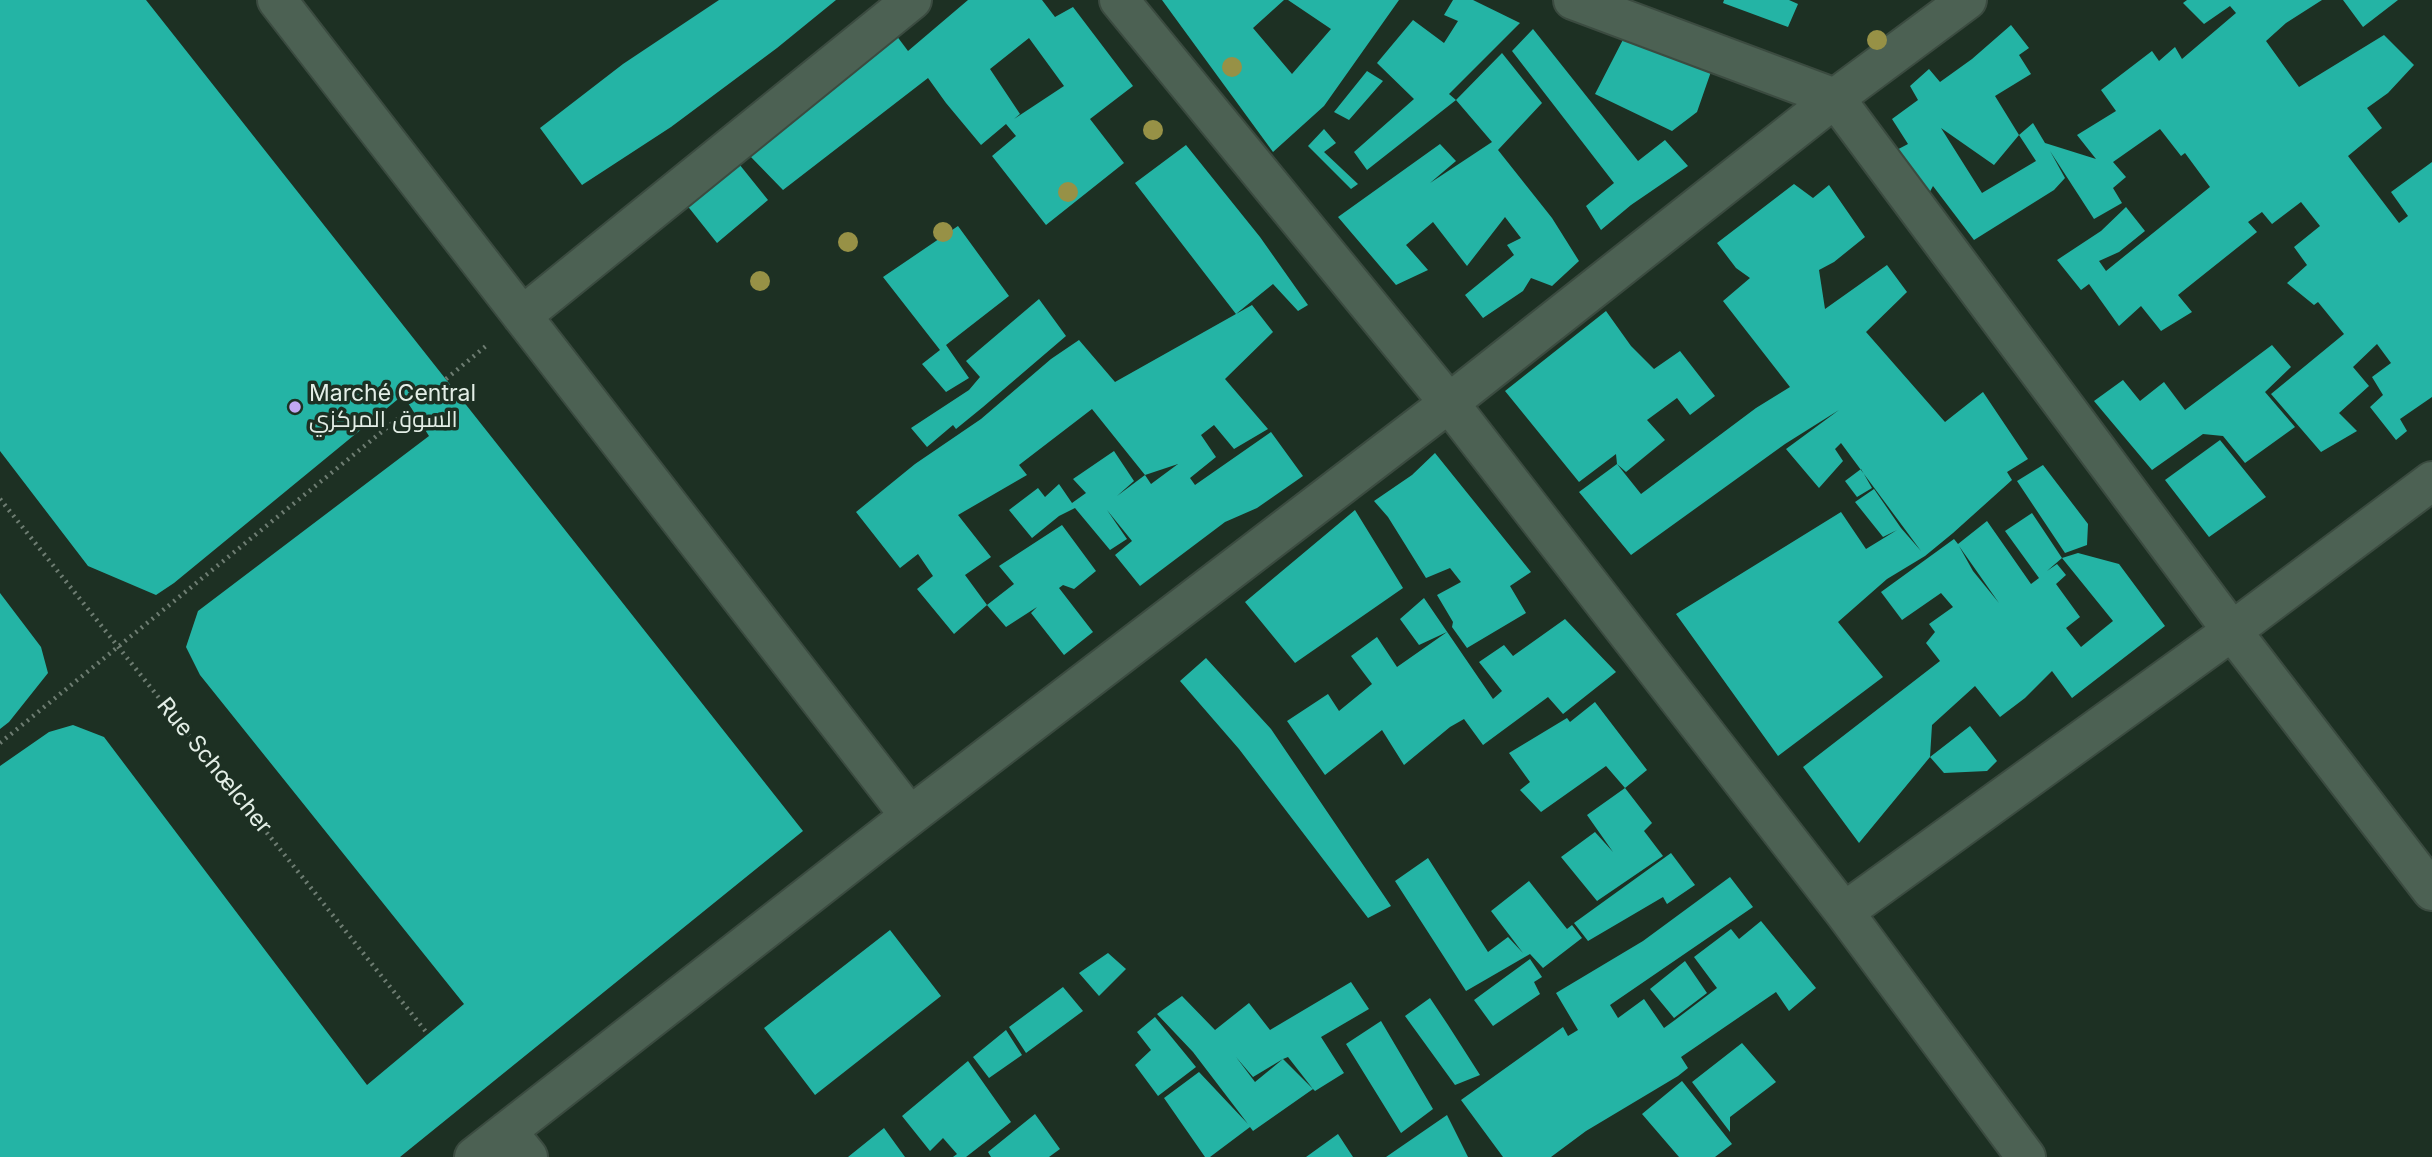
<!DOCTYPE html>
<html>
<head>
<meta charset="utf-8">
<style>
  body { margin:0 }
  canvas { display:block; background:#1d3023 }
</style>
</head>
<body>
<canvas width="2432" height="1157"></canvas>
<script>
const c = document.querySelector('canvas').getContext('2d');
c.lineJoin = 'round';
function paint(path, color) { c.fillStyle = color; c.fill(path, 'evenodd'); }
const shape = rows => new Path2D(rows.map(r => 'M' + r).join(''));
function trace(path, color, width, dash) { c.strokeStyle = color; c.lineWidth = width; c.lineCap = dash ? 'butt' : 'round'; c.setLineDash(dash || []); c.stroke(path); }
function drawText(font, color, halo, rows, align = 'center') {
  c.font = font + ' Inter,Cairo,sans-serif'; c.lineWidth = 7; c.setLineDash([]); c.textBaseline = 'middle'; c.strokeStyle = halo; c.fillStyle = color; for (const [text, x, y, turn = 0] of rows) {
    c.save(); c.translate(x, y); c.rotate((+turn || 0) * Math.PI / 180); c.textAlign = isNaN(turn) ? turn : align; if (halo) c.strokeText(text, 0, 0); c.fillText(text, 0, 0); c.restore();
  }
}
const building = shape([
  [0,0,146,0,803,831,400,1157,0,1157,0,766,49,732,73,725,104,737,367,1085,464,1004,200,675,186,647,198,611,429,436,403,395,174,583,156,595,88,566,0,451],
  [719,0,836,0,777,48,671,127,582,185,540,128,623,64],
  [968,0,1042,0,1055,17,1073,7,1133,86,1090,119,1124,163,1046,225,992,156,1016,136,1006,124,981,145,946,103,928,78,783,190,749,155,896,35,908,51],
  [1029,38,1064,86,1014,119,1020,114,990,69],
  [1162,0,1284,0,1253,28,1292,74,1331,29,1288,0,1399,0,1324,106,1273,152],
  [1453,0,1473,0,1520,23,1449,94,1456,100,1502,53,1542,103,1498,150,1552,218,1579,261,1552,286,1531,278,1523,291,1483,318,1465,295,1514,255,1507,245,1521,238,1505,217,1467,266,1433,222,1406,245,1428,270,1396,285,1338,217,1440,144,1456,161,1430,183,1492,142,1456,100,1367,170,1354,152,1414,99,1377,63,1413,20,1444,43,1458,21,1444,15],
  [1724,0,1789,0,1798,4,1788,27,1723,3],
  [2187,0,2322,0,2286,23,2266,41,2299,87,2384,35,2414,65,2388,93,2367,108,2382,128,2348,156,2399,223,2408,216,2391,192,2432,162,2432,397,2400,419,2407,431,2396,440,2370,407,2383,395,2372,377,2391,363,2377,344,2353,367,2369,386,2339,413,2357,431,2321,452,2271,394,2344,334,2318,302,2314,305,2287,283,2307,265,2294,247,2320,226,2301,202,2272,224,2262,212,2248,222,2257,232,2178,295,2192,312,2161,331,2141,306,2119,326,2089,284,2081,290,2057,260,2101,231,2126,207,2145,231,2119,252,2099,261,2106,271,2210,187,2185,153,2181,156,2160,129,2113,162,2126,177,2113,188,2122,203,2094,219,2050,151,2065,178,2054,190,1974,240,1933,186,1926,199,1889,154,1908,144,1892,119,1918,100,1910,86,1929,69,1940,82,1972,59,2011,25,2029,48,2019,55,2031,74,1995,96,2019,135,1994,165,1941,128,1982,193,2036,161,2019,135,2033,123,2045,143,2096,159,2077,135,2116,111,2101,90,2152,51,2159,61,2175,47,2182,59,2236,13,2230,6,2204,24,2183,3],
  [2343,0,2398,0,2363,27],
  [1629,28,1714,63,1697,112,1672,131,1595,94],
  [1533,29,1638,161,1665,140,1688,166,1631,205,1601,230,1586,206,1614,183,1512,51],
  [1367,71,1383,81,1349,120,1334,112],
  [1324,129,1336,143,1324,152,1358,184,1351,189,1308,146],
  [1186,145,1260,237,1308,305,1298,311,1273,284,1236,314,1135,183],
  [735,159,768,200,717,243,686,204],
  [1794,184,1813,198,1829,185,1865,237,1834,262,1819,270,1825,309,1887,265,1907,292,1866,332,1945,422,1983,392,2028,459,2007,472,2012,480,1953,533,1925,556,1887,579,1838,622,1883,677,1778,756,1676,614,1841,512,1866,549,1897,530,1883,537,1855,502,1874,489,1901,528,1921,551,1841,443,1835,449,1843,461,1819,488,1786,449,1839,410,1785,444,1631,555,1579,492,1617,464,1641,494,1756,408,1790,387,1723,301,1750,278,1736,268,1717,243],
  [958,226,1009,296,946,345,969,378,946,392,922,364,940,350,883,277],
  [1039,299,1066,336,983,407,956,429,953,425,927,447,911,428,969,390,980,377,966,361],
  [1252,305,1273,332,1225,379,1268,429,1234,449,1214,425,1201,435,1216,457,1190,478,1195,485,1271,432,1303,476,1257,508,1225,522,1140,586,1115,555,1132,541,1107,510,1127,539,1110,550,1075,508,1059,516,1032,538,1009,510,1038,488,1045,497,1059,484,1072,503,1086,493,1073,479,1114,451,1134,481,1117,496,1145,475,1151,484,1178,464,1145,475,1092,409,1019,465,1027,475,958,515,991,557,965,575,987,605,954,634,917,589,933,576,918,554,900,568,856,512,915,464,981,419,1051,359,1079,340,1115,382],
  [1606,311,1631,346,1654,369,1680,351,1715,396,1690,415,1677,398,1647,420,1665,440,1626,472,1617,464,1616,454,1579,482,1505,391],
  [2272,345,2291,367,2265,392,2295,427,2245,463,2223,436,2203,434,2152,470,2094,401,2123,380,2140,401,2164,382,2185,410],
  [2220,440,2266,497,2209,537,2165,480],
  [1435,453,1531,572,1510,586,1526,613,1467,648,1452,627,1453,622,1437,595,1461,582,1450,568,1426,578,1388,517,1374,501,1412,475],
  [2043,465,2088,524,2087,545,2065,553,2017,481],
  [1861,469,1872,488,1857,497,1845,481],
  [1355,510,1403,588,1295,663,1245,602],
  [2032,513,2062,558,2047,571,2057,564,2066,575,2056,584,2080,617,2066,628,2081,647,2113,621,2062,558,2078,553,2119,564,2165,626,2072,698,2052,671,2025,698,2000,717,1975,686,1932,725,1930,757,1970,726,1997,761,1987,771,1944,773,1930,757,1859,843,1803,767,1940,661,1926,643,1935,632,1929,624,1953,607,1941,593,1902,620,1881,592,1954,539,1958,544,1987,521,2031,584,2039,578,2005,531],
  [1959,546,1999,603,1973,571],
  [1062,525,1096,571,1074,589,1063,585,1059,588,1093,632,1064,655,1031,613,1037,607,1006,627,987,605,1014,584,999,566],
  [0,593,41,647,48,673,9,722,0,729],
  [1424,598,1493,699,1502,691,1479,662,1504,645,1513,656,1565,619,1616,672,1563,714,1548,697,1483,745,1464,719,1450,727,1404,765,1382,730,1325,775,1287,721,1328,694,1339,711,1372,684,1351,656,1377,637,1397,667,1447,632,1419,645,1400,619],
  [1206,658,1271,729,1391,906,1368,918,1239,749,1180,681],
  [1595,702,1647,770,1625,788,1606,766,1541,812,1520,790,1530,782,1509,753,1567,718,1570,722],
  [1625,788,1652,823,1644,831,1663,856,1597,901,1561,857,1595,832,1613,852,1587,815],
  [1671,853,1695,885,1667,904,1663,897,1588,941,1574,923],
  [1428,858,1488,952,1508,937,1523,953,1491,911,1529,881,1567,929,1572,925,1582,938,1543,968,1530,954,1466,991,1395,881],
  [1730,877,1753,907,1610,1005,1618,1018,1644,999,1664,1028,1675,1020,1717,988,1694,957,1731,929,1739,939,1761,921,1816,988,1789,1011,1776,992,1681,1057,1688,1068,1678,1076,1586,1131,1551,1157,1503,1157,1461,1100,1563,1027,1568,1036,1578,1030,1556,993,1643,941],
  [890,930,941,996,815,1095,764,1028],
  [1108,953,1126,969,1099,996,1079,973],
  [1530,959,1542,977,1534,982,1540,994,1493,1026,1474,1000],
  [1685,961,1707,993,1674,1018,1650,989],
  [1351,982,1369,1009,1321,1037,1344,1073,1315,1091,1313,1089,1253,1131,1250,1127,1210,1157,1205,1157,1164,1098,1199,1072,1248,1124,1193,1052,1157,1014,1182,996,1215,1030,1249,1003,1270,1030],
  [1236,1057,1253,1077,1283,1059,1255,1082],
  [1288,1057,1313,1089,1283,1059],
  [1063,987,1083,1011,1026,1053,1009,1027],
  [1430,998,1448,1025,1480,1075,1455,1085,1405,1016],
  [1155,1017,1196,1067,1158,1096,1135,1065,1151,1050,1137,1032],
  [1381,1021,1433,1109,1401,1133,1346,1044],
  [1006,1030,1022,1055,989,1078,973,1057],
  [1742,1043,1776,1082,1730,1117,1730,1132,1692,1082],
  [968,1061,1011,1122,966,1157,953,1157,957,1154,943,1138,930,1151,902,1116],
  [1682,1081,1732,1144,1715,1157,1679,1157,1642,1114],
  [1035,1114,1060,1149,1049,1157,991,1157,988,1152],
  [1447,1115,1468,1157,1386,1157],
  [884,1128,905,1157,848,1157],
  [1338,1134,1353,1157,1306,1157]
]);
const path = shape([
  [446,379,486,346],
  [0,499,427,1033],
  [0,743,411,408]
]);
const street = shape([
  [277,0,910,816],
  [1119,0,1449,403,1844,912,2026,1157],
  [1573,0,1835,98,2232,631,2432,891],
  [522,316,912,0],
  [1844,912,2232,631,2432,481],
  [507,1131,528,1157],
  [474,1157,910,816,1449,403,1835,98,1967,0]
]);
const trees = [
  [1877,40],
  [1232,67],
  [1153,130],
  [1068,192],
  [943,232],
  [848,242],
  [760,281]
];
const markers = [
  [295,407,7,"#c2a8f3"]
];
const poiNames = [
  ["Marché Central",309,394],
  ["السوق المركزي",309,420]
];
const streetNames = [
  ["Rue Schœlcher",214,766,51]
];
paint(building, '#24b4a5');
trace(street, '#3b4b40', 42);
trace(path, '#6e7d72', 4.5, [2, 5]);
trace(street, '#4c6153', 38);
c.fillStyle = '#979146';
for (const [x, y] of trees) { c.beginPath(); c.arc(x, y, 10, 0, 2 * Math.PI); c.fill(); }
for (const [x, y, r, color] of markers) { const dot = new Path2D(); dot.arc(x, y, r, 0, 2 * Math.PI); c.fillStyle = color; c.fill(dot); trace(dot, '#1d3023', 2.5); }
drawText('23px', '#e3eee6', '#1d3023', poiNames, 'left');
drawText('23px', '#e3eee6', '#1d3023', streetNames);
</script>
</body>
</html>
